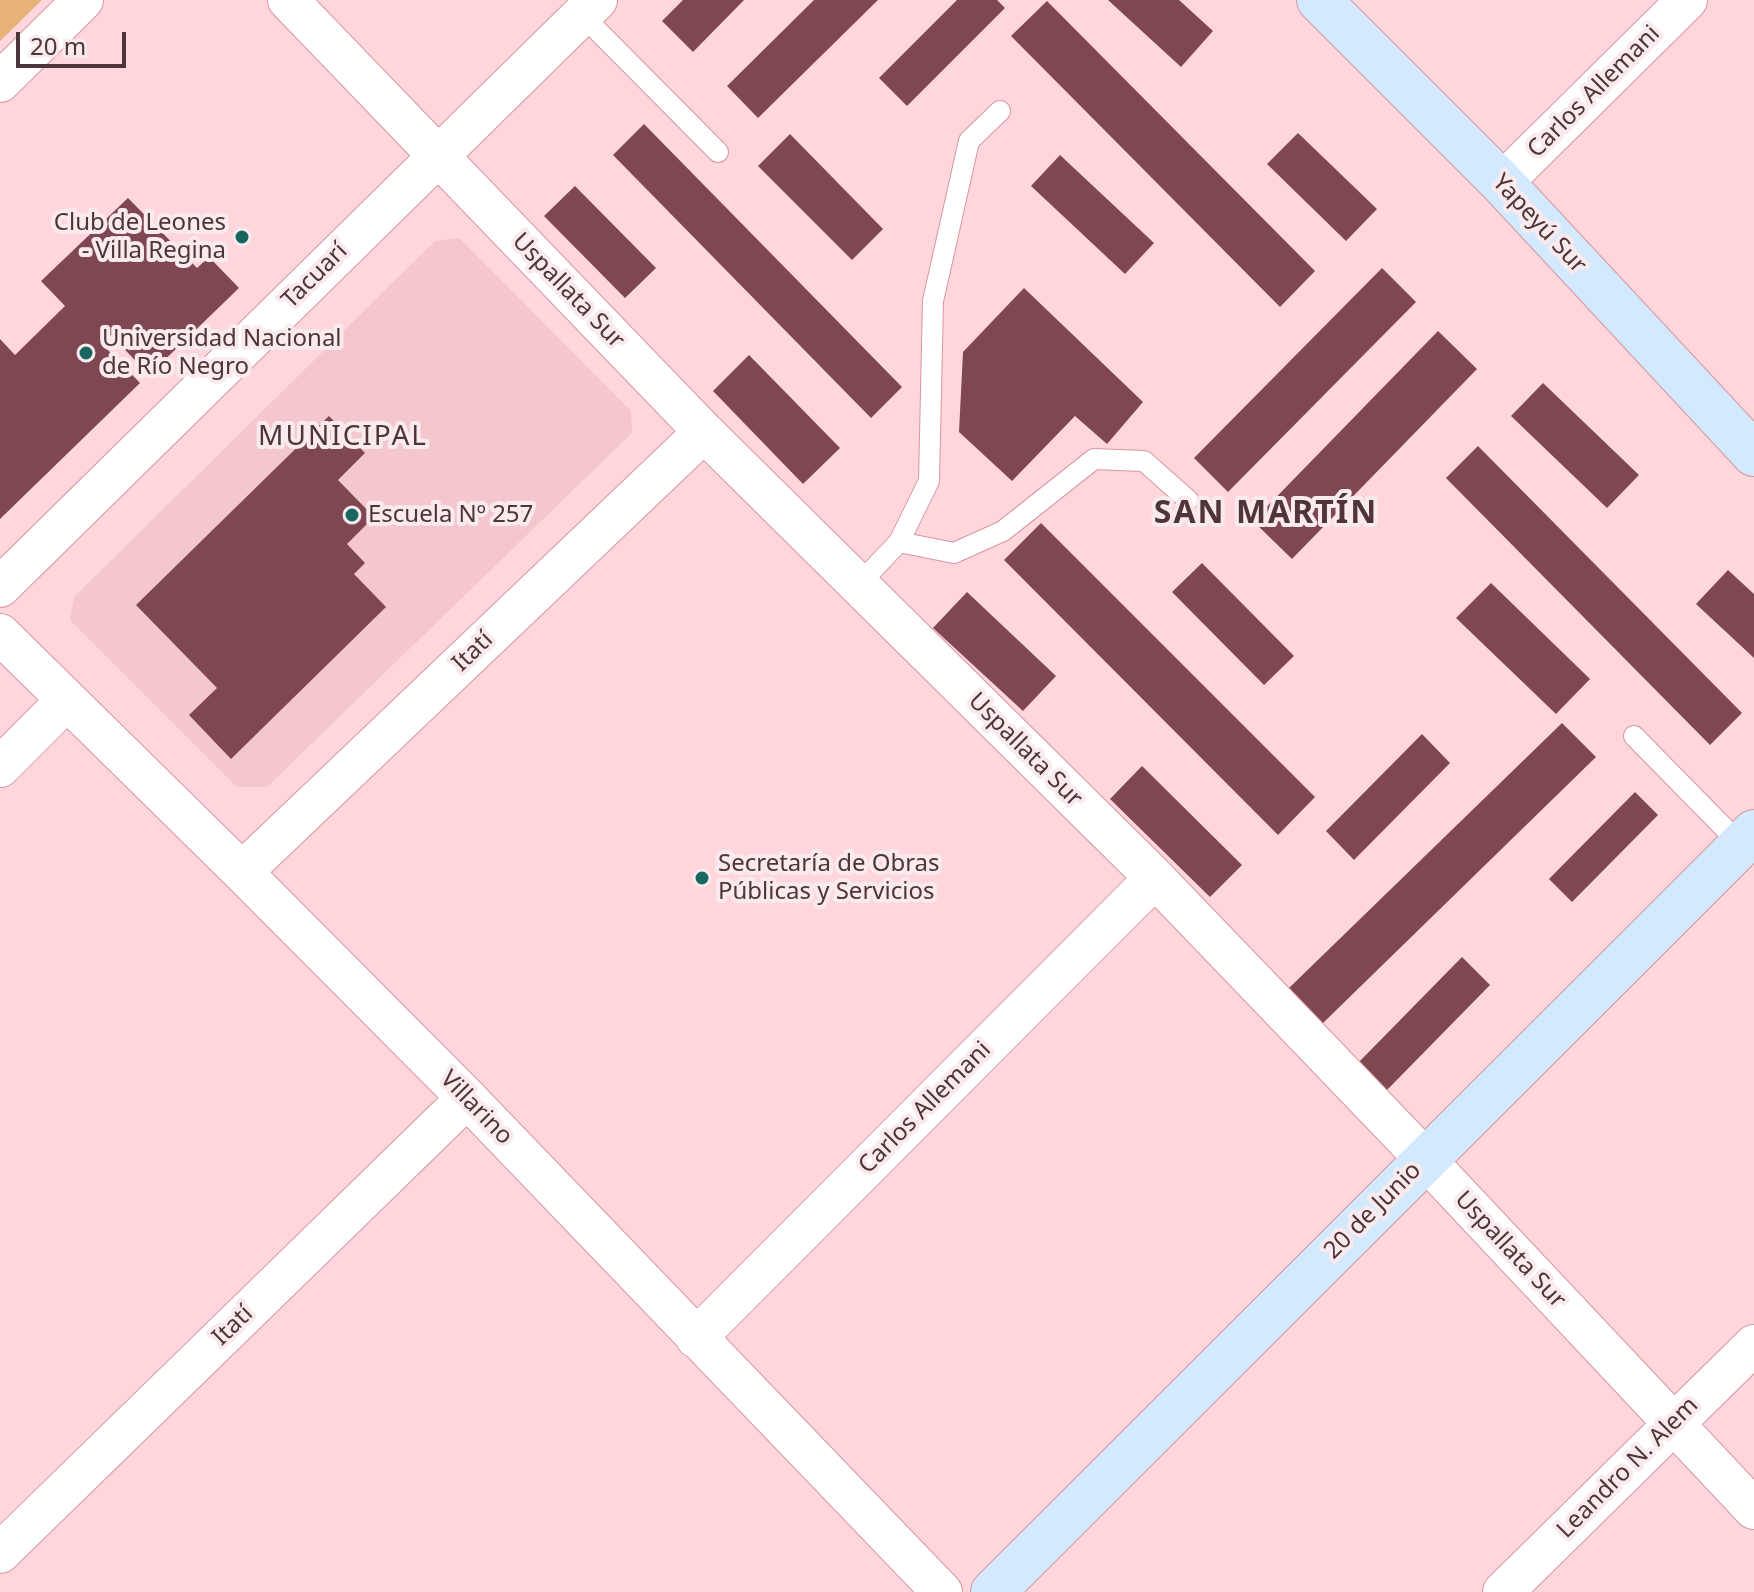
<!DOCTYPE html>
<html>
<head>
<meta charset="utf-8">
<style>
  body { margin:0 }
  #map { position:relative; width:1754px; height:1592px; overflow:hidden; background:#ffd6dc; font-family:"Noto Sans",sans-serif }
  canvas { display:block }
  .scale { position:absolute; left:16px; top:32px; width:110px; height:36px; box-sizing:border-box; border:4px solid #4f3439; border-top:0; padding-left:10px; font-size:24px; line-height:28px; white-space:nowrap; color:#4f3439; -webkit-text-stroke:6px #f9ebed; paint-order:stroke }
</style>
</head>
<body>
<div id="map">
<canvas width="1754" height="1592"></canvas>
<div class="scale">20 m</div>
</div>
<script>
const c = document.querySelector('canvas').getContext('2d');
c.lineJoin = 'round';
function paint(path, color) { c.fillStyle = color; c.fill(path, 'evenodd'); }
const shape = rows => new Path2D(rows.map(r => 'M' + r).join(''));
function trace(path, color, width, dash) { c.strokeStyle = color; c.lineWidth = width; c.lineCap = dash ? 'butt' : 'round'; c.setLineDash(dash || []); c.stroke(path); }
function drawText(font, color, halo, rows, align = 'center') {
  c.font = font + ' "Noto Sans",sans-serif'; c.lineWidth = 8; c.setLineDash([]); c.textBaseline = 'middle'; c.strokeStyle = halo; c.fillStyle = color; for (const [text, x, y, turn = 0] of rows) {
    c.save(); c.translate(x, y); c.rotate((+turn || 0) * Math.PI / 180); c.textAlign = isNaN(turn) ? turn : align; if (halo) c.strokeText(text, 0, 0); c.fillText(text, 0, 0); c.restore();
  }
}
const built = shape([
  [459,238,631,411,632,433,267,787,237,787,70,620,74,597,435,241]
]);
const green = shape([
  [0,0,42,0,0,41]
]);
const building = shape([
  [683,0,744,0,693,52,662,21],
  [814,0,878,0,758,118,727,86],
  [957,0,997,0,1005,8,907,106,879,78],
  [1108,0,1179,0,1213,31,1181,67],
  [1047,1,1315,271,1280,307,1011,36],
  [644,124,902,387,871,418,613,155],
  [1298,133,1377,209,1346,241,1267,164],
  [790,134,883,229,852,260,758,166],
  [1060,155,1154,243,1125,274,1031,186],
  [575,186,656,268,625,298,544,216],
  [128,198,197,268,209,257,239,288,149,375,111,335,102,344,140,383,0,519,0,339,15,355,65,306,41,281],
  [1382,268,1416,302,1228,492,1194,458],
  [1024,288,1143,402,1107,444,1075,416,1012,481,959,432,963,352],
  [1438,331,1477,369,1292,559,1253,521],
  [749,355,840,448,803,484,713,391],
  [1543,383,1639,475,1607,508,1511,416],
  [329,416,365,453,338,480,374,517,347,544,365,563,354,574,386,607,231,759,189,715,217,688,136,605],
  [1478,446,1742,713,1710,745,1446,478],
  [1041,523,1315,797,1278,835,1004,560],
  [1202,563,1294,656,1264,685,1172,592],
  [1728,570,1754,594,1754,658,1696,604],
  [1491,583,1590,679,1556,714,1456,618],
  [967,592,1056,676,1023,711,933,628],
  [1562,723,1596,757,1323,1023,1289,988],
  [1422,734,1450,763,1354,860,1326,831],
  [1142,766,1242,865,1210,897,1110,799],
  [1635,792,1658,815,1572,902,1549,879],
  [1462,957,1490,985,1387,1090,1359,1062]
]);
const lane = shape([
  [582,15,718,152],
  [899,542,954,553,1003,531,1094,459,1144,461,1188,500],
  [858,585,899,542,929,481,933,301,969,141,1000,111],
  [1634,736,1741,845]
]);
const street = shape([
  [288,0,704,432,1155,878,1425,1159,1754,1509],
  [0,82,83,0],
  [1502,183,1687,0],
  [0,587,597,0],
  [0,634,242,872,467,1098,942,1592],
  [0,767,66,701],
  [242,872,704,432],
  [696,1338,1155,878],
  [0,1553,467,1098],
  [1503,1592,1754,1345]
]);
const secondary = shape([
  [1319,0,1502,183,1754,454],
  [993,1592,1754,832]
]);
const markers = [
  [242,237,8,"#196660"],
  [86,353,8,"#196660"],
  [352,515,8,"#196660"],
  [702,878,8,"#196660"]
];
const streetNames = [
  ["Carlos Allemani",1594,92,-45],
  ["Yapeyú Sur",1539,224,47],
  ["Tacuarí",315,276,-45],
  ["Uspallata Sur",568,291,46],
  ["Itatí",473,652,-44],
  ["Uspallata Sur",1025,750,45],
  ["Villarino",476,1108,46],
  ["Carlos Allemani",925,1108,-45],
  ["20 de Junio",1373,1211,-45],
  ["Uspallata Sur",1510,1250,47],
  ["Itatí",233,1326,-44],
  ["Leandro N. Alem",1628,1468,-45]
];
const poiNames = [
  ["Club de Leones",226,223,"right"],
  ["- Villa Regina",226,251,"right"],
  ["Universidad Nacional",102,339],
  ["de Río Negro",102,367],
  ["Escuela Nº 257",368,515],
  ["Secretaría de Obras",718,864],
  ["Públicas y Servicios",718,892]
];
const quarterNames = [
  ["MUNICIPAL",343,437]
];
const districtNames = [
  ["SAN MARTÍN",1266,514]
];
paint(built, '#f3c7cd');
paint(green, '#e6b278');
paint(building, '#7e4751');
trace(lane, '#d697a1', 22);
trace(street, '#d697a1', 42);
trace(secondary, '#d697a1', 46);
trace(lane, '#fff', 20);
trace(street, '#fff', 40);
trace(secondary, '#d2e9fe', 44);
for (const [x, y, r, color] of markers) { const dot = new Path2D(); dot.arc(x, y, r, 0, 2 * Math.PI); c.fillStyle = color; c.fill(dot); trace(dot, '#f9ebed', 3); }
drawText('24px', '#4f3439', '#f9ebed', streetNames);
drawText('24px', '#4f3439', '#f9ebed', poiNames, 'left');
c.letterSpacing = '2px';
drawText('28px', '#4f3439', '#f9ebed', quarterNames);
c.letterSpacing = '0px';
c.letterSpacing = '2px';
drawText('bold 32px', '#4f3439', '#f9ebed', districtNames);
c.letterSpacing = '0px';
</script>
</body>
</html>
